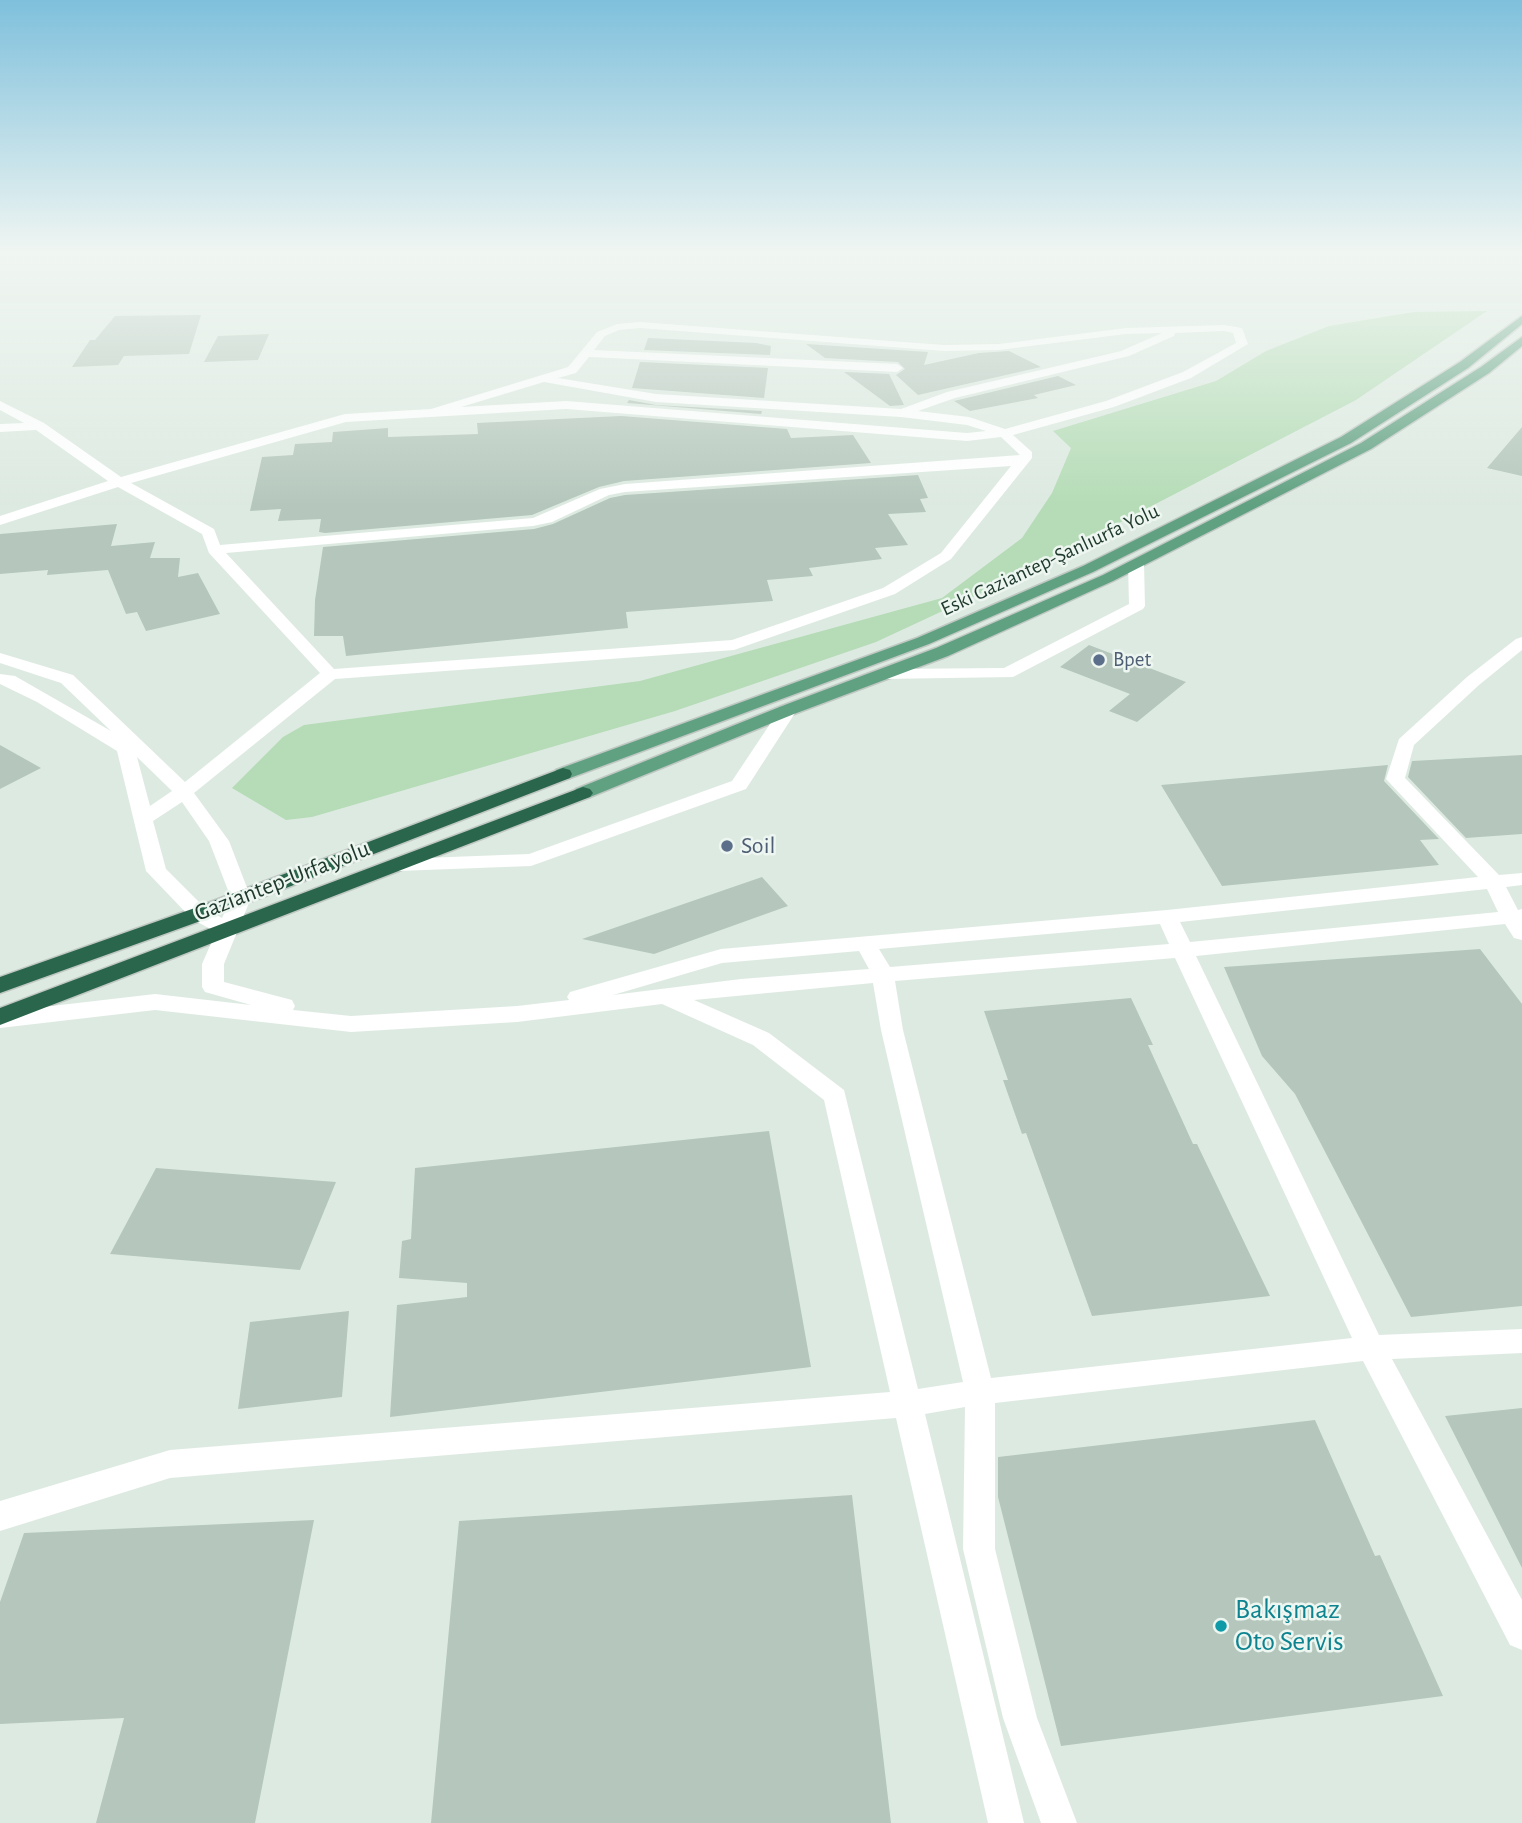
<!DOCTYPE html>
<html>
<head>
<meta charset="utf-8">
<style>
  body { margin:0 }
  canvas { display:block; background:#ddeae1 }
</style>
</head>
<body>
<canvas width="1522" height="1823"></canvas>
<script>
const c = document.querySelector('canvas').getContext('2d');
c.lineJoin = 'round';
function paint(path, color) { c.fillStyle = color; c.fill(path, 'evenodd'); }
const shape = rows => new Path2D(rows.map(r => 'M' + r).join(''));
function trace(path, color, width, dash) { c.strokeStyle = color; c.lineWidth = width; c.lineCap = dash ? 'butt' : 'round'; c.setLineDash(dash || []); c.stroke(path); }
function drawText(font, color, halo, rows, align = 'center') {
  c.font = font + ' "Alegreya Sans",sans-serif'; c.lineWidth = 5; c.setLineDash([]); c.textBaseline = 'middle'; c.strokeStyle = halo; c.fillStyle = color; for (const [text, x, y, turn = 0] of rows) {
    c.save(); c.translate(x, y); c.rotate((+turn || 0) * Math.PI / 180); c.textAlign = isNaN(turn) ? turn : align; if (halo) c.strokeText(text, 0, 0); c.fillText(text, 0, 0); c.restore();
  }
}
const green = shape([
  [1487,311,1356,400,1007,581,876,642,675,711,312,817,286,820,232,788,283,737,304,725,640,681,942,598,1022,538,1052,493,1071,448,1053,431,1216,381,1266,351,1329,326,1414,312]
]);
const building = shape([
  [201,315,189,354,124,356,118,365,72,367,90,340,95,340,115,316],
  [269,334,258,360,204,362,218,336],
  [648,338,756,343,771,346,770,355,644,350],
  [806,344,928,352,924,365,979,353,1009,351,1041,367,918,395,896,375,905,369,898,362,825,358],
  [640,362,768,368,764,398,632,388],
  [844,372,889,374,904,405,890,406],
  [1058,376,1076,385,1034,395,1038,398,970,411,954,401],
  [629,400,656,405,762,411,761,414,627,403],
  [621,416,787,429,791,438,853,435,871,463,624,481,599,487,532,515,325,533,319,532,321,519,278,521,281,509,250,511,262,457,293,455,295,444,332,442,333,432,388,428,388,437,478,434,477,423],
  [1522,427,1522,476,1487,468],
  [918,475,928,498,920,499,926,512,888,514,908,545,875,548,882,559,809,568,813,576,767,580,773,601,626,612,628,628,346,656,343,636,314,636,315,600,323,547,534,529,553,524,610,498,625,495],
  [117,524,111,546,155,542,150,558,180,558,178,577,198,573,220,614,146,631,137,612,126,614,108,570,47,575,48,570,0,574,0,534],
  [1089,645,1186,682,1137,722,1109,711,1130,694,1060,667],
  [0,745,41,768,0,789],
  [1522,755,1522,834,1466,838,1408,777,1412,761],
  [1388,765,1384,781,1439,839,1420,840,1439,865,1222,886,1161,785],
  [762,877,788,906,654,954,582,939],
  [1480,949,1522,1004,1522,1306,1411,1317,1295,1094,1262,1056,1224,967],
  [1131,998,1153,1045,1148,1045,1193,1144,1197,1144,1270,1296,1092,1316,1026,1133,1022,1134,1003,1080,1008,1080,984,1011],
  [769,1131,811,1367,390,1417,397,1305,467,1297,467,1283,399,1278,402,1241,411,1239,415,1168],
  [156,1168,336,1182,300,1270,110,1254],
  [349,1311,342,1397,238,1409,250,1322],
  [1522,1408,1522,1568,1445,1416],
  [1315,1420,1375,1556,1380,1555,1443,1696,1061,1746,998,1497,998,1457],
  [852,1495,891,1823,431,1823,459,1521],
  [314,1520,255,1823,96,1823,124,1718,0,1724,0,1602,24,1533]
]);
const minor = shape([
  [640,322,944,345,999,344,1126,328,1224,325,1242,328,1248,344,1191,378,1114,407,1013,435,1032,452,1032,458,951,559,895,594,734,650,335,679,194,793,229,841,251,898,224,964,224,982,292,1000,295,1006,293,1010,351,1016,517,1006,569,1000,567,997,570,992,721,949,1167,910,1478,877,1386,779,1399,739,1467,677,1516,639,1522,637,1522,650,1479,685,1414,745,1405,778,1499,875,1522,873,1522,885,1506,887,1518,910,1522,909,1522,940,1514,938,1505,924,1196,956,1379,1335,1522,1329,1522,1353,1392,1359,1522,1600,1522,1650,1510,1645,1363,1361,995,1403,995,1549,1037,1718,1077,1823,1041,1823,1003,1718,963,1549,965,1407,925,1414,1024,1823,988,1823,896,1418,170,1478,0,1531,0,1501,170,1450,890,1392,824,1100,753,1045,662,1004,517,1022,351,1032,155,1010,0,1028,0,1012,155,994,251,1005,205,992,202,987,202,964,216,932,192,919,146,871,117,751,37,702,0,684,0,674,15,676,111,731,61,683,0,663,0,653,73,675,185,782,320,673,209,553,202,534,118,487,0,525,0,516,108,481,36,430,0,432,0,424,24,423,0,410,0,401,44,423,121,477,345,414,431,409,568,367,597,332,617,324,640,322],
  [640,328,944,351,999,350,1126,334,1162,333,1121,351,947,392,901,409,656,394,558,378,576,373,589,357,897,372,903,368,897,364,594,350,605,336,619,330,640,328],
  [1224,331,1233,333,1236,343,1183,372,1106,401,1005,429,969,417,918,411,955,398,1129,356,1174,336,1175,333,1224,331],
  [544,382,656,402,901,417,967,425,986,431,967,433,566,401,461,407,544,382],
  [566,409,967,441,1001,437,1020,455,625,484,600,489,533,518,220,545,214,529,131,483,346,422,566,409],
  [1011,466,941,553,883,588,732,640,334,669,226,553,533,526,552,522,609,495,625,492,1011,466],
  [137,757,172,791,150,806,137,757],
  [182,802,209,841,231,898,222,918,206,909,166,869,153,821,182,802],
  [1487,889,1498,912,1190,942,1180,922,1487,889],
  [1160,924,1169,944,890,967,879,949,1160,924],
  [859,951,869,969,741,979,613,995,722,963,859,951],
  [1175,958,1352,1338,991,1378,903,1030,895,981,1175,958],
  [873,983,881,1030,963,1382,918,1389,844,1090,769,1033,694,1000,873,983],
  [1136,559,1144,564,1145,606,1143,609,1013,677,884,679,875,674,884,669,1004,668,1129,604,1128,564,1136,559],
  [788,705,797,710,746,789,531,866,398,871,391,869,388,865,391,861,398,859,529,854,732,781,782,706,788,705]
]);
const major = shape([
  [1522,316,1522,324,1468,368,1351,443,1093,572,929,644,570,778,563,780,554,774,556,770,917,638,1083,566,1341,437,1460,362,1522,316],
  [1522,337,1522,346,1489,373,1371,449,1113,581,948,656,794,714,590,797,583,799,573,793,576,789,782,706,936,648,1103,575,1361,443,1481,367,1522,337]
]);
const highway = shape([
  [563,768,570,770,572,774,570,778,206,919,0,993,0,977,192,909,563,768],
  [583,787,590,789,593,793,590,797,0,1025,0,1008,583,787]
]);
const markers = [
  [1099,660,7,"#5c6f8a"],
  [727,846,7,"#5c6f8a"],
  [1221,1626,7,"#0f9aa8"]
];
const farStreetnames = [
  ["Eski Gaziantep-Şanlıurfa Yolu",1050,560,-25]
];
const farServicenames = [
  ["Bpet",1113,660]
];
const serviceNames = [
  ["Soil",741,846]
];
const streetNames = [
  ["Gaziantep-Urfa yolu",282,881,-21]
];
const nearCulturenames = [
  ["Bakışmaz",1235,1610],
  ["Oto Servis",1235,1642]
];
paint(green, '#b5dcb6');
paint(building, '#b5c7bc');
trace(major, '#c0c8c4', 3);
trace(highway, '#c0c8c4', 3);
paint(minor, '#fff');
paint(major, '#60a181');
paint(highway, '#2a664c');
const sky = c.createLinearGradient(0, 0, 0, 505);
sky.addColorStop(0, '#7fc0dc');
sky.addColorStop(0.5, '#f0f6f2');
sky.addColorStop(1, '#f0f6f200');
c.fillStyle = sky;
c.fillRect(0, 0, 1522, 505);
for (const [x, y, r, color] of markers) { const dot = new Path2D(); dot.arc(x, y, r, 0, 2 * Math.PI); c.fillStyle = color; c.fill(dot); trace(dot, '#edf6f0', 2.5); }
drawText('21px', '#1e392c', '#edf6f0', farStreetnames);
drawText('21px', '#4e5e75', '#edf6f0', farServicenames, 'left');
drawText('24px', '#4e5e75', '#edf6f0', serviceNames, 'left');
drawText('24px', '#1e392c', '#edf6f0', streetNames);
drawText('28px', '#0d838f', '#edf6f0', nearCulturenames, 'left');
</script>
</body>
</html>
